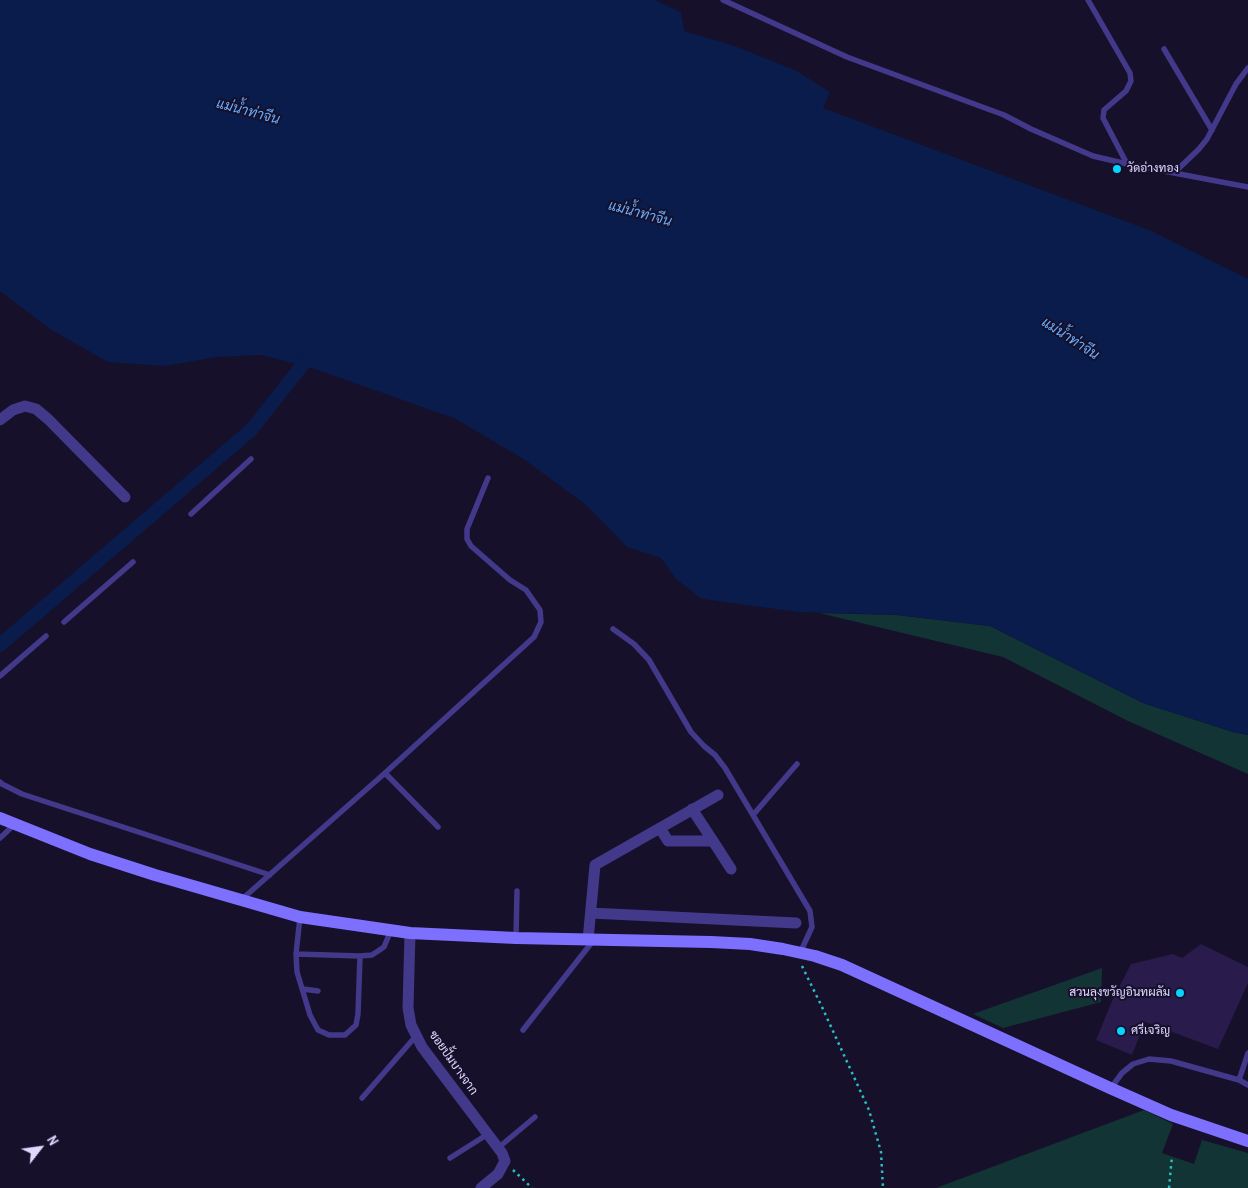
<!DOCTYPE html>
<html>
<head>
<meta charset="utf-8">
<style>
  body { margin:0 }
  #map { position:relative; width:1248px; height:1188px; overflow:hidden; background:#16102b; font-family:"Archivo Narrow",sans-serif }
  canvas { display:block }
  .north { position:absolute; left:15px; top:1123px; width:50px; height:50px; -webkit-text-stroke:4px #16102b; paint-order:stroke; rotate:60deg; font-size:14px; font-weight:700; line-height:20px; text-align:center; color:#e0d9ff }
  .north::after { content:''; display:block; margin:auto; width:18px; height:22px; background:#e0d9ff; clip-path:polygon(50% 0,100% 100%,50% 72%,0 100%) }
</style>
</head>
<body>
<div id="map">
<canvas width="1248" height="1188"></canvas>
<div class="north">N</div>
</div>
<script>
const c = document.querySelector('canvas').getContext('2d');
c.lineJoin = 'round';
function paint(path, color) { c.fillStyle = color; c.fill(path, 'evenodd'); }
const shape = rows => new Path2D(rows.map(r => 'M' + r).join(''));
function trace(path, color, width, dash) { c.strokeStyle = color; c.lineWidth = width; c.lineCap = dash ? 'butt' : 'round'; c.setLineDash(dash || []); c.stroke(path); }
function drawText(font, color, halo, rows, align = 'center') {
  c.font = font + ' "Archivo Narrow",Sarabun,sans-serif'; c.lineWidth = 4; c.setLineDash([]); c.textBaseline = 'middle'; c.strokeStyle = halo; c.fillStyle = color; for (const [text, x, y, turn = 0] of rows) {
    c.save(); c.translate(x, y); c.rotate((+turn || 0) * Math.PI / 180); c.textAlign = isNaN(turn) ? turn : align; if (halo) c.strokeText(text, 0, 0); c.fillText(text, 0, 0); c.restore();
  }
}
const green = shape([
  [819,613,897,615,990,626,1143,703,1233,732,1248,735,1248,774,1128,721,1003,657],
  [1102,968,1101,1002,1003,1028,973,1014],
  [1144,1110,1173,1124,1162,1153,1194,1164,1202,1140,1248,1153,1248,1188,936,1188]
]);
const water = shape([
  [0,0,655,0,681,12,684,31,735,46,797,71,830,92,823,108,1149,230,1248,279,1248,735,1233,732,1143,703,990,626,897,615,798,612,702,599,676,579,661,558,627,547,586,505,525,460,456,419,318,370,262,355,217,357,165,366,108,362,50,329,0,291]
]);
const canal = shape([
  [0,645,251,430,312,353]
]);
const building = shape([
  [1201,944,1248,967,1248,983,1218,1049,1145,1022,1132,1055,1096,1040,1112,1001,1131,964,1173,954,1182,958]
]);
const path = shape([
  [802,966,822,1007,869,1110,881,1152,883,1188],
  [513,1170,532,1188],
  [1169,1188,1172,1156]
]);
const lane = shape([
  [723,0,847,57,1004,115,1031,129,1093,156,1127,164,1248,187],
  [1088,0,1130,73,1131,81,1126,91,1104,110,1103,118,1127,164],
  [1164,49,1212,130],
  [1175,172,1199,149,1207,139,1236,84,1248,68],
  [191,514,251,459],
  [64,622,133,562],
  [613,629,634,644,649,660,691,732,704,746,715,755,725,768,810,911,812,927,800,953],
  [0,676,46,636],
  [385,773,438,827],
  [0,782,2,784,22,794,270,875],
  [753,815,797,764],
  [0,838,15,824],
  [241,900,385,773,534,637,541,622,540,610,526,590,510,580,471,546,467,539,467,529,488,478],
  [300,917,296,954,297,972,310,1015,318,1030,329,1035,345,1035,356,1025,358,1014,360,956],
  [516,938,517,891],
  [296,954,360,956,372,955,384,947,391,930],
  [303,989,318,991],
  [523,1030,593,941],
  [1239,1080,1248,1085],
  [1111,1088,1122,1073,1133,1064,1149,1059,1171,1061,1239,1080,1248,1053],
  [362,1098,416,1036],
  [498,1148,535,1117],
  [450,1158,488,1134]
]);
const street = shape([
  [0,420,13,410,25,406,36,409,48,419,125,497],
  [692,809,713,841],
  [660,828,668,841,713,841,731,869],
  [591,913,796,923],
  [410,933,408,1008,411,1025,422,1047,502,1153,505,1161,498,1174,481,1188],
  [588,940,595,865,718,795]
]);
const secondary = shape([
  [0,818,90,854,155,875,300,917,410,933,516,938,711,942,750,944,783,949,815,956,842,965,1110,1088,1171,1115,1248,1141]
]);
const markers = [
  [1117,169,5,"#05d4ff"],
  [1180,993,5,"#05d4ff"],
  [1121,1031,5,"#05d4ff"]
];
const poiNames = [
  ["วัดอ่างทอง",1127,169],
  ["สวนลุงขวัญอินทผลัม",1170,993,"right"],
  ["ศรีเจริญ",1131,1031]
];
const streetNames = [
  ["ซอยปั้มบางจาก",453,1063,55]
];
const waterNames = [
  ["แม่น้ำท่าจีน",248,112,15],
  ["แม่น้ำท่าจีน",640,214,15],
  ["แม่น้ำท่าจีน",1070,339,33]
];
paint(green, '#123435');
paint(water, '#091c4b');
trace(canal, '#091c4b', 14);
paint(building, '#291b4c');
trace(path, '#2bbfc1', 2.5, [2.5, 4]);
trace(lane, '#42398b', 5.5);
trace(street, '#42398b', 11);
trace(secondary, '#7e70ff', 12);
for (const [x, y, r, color] of markers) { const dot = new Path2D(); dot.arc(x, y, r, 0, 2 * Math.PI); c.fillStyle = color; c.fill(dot); trace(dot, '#16102b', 2); }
drawText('12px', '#e0d9ff', '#16102b', poiNames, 'left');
drawText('12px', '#e0d9ff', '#16102b', streetNames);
drawText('italic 14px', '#67aeff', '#16102b', waterNames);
</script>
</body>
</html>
